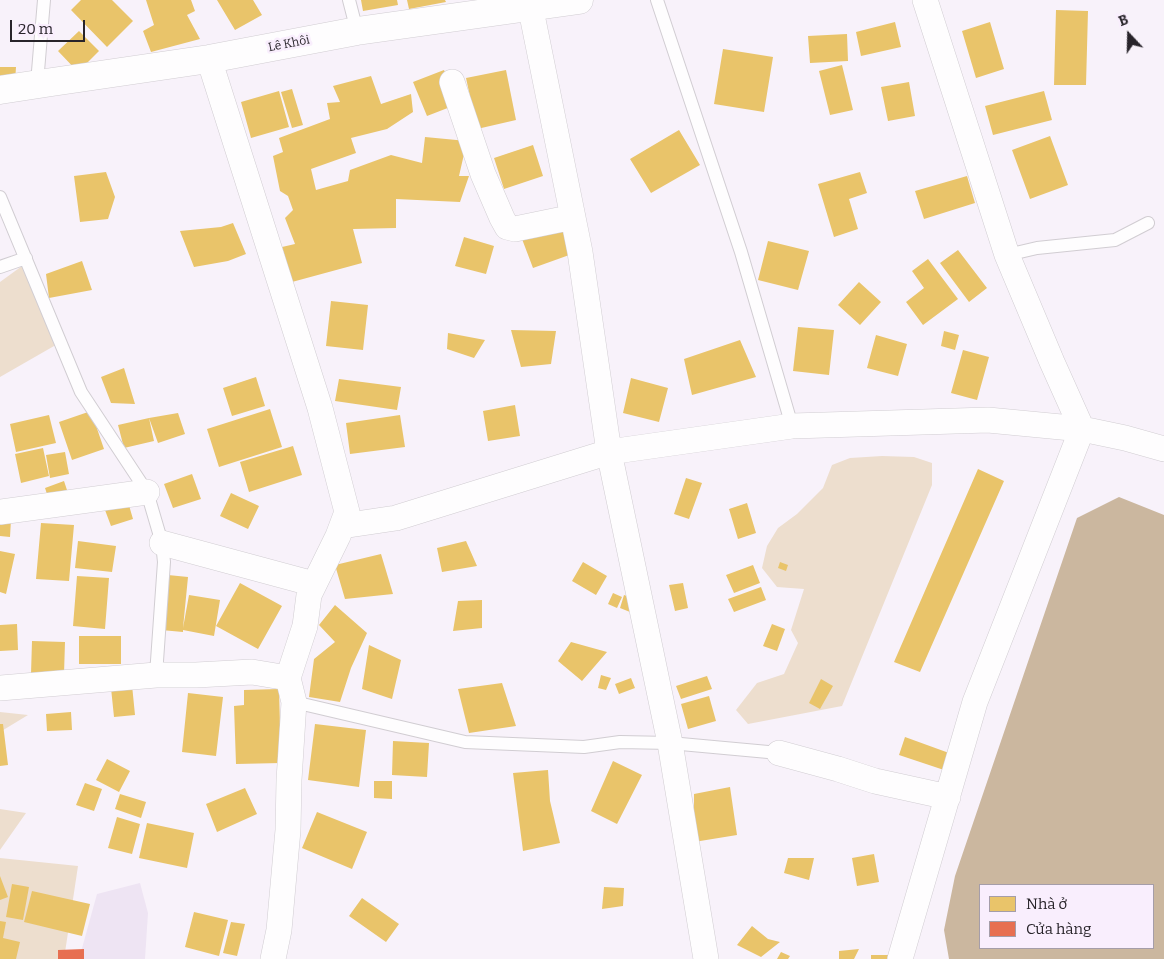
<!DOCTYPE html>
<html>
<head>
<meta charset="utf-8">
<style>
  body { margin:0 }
  #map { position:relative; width:1164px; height:959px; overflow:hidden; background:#f8f2fa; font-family:Bitter,serif }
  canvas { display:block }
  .legend { position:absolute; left:979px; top:884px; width:175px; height:65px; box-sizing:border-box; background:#f9eefd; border:1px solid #a59da9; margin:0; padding:6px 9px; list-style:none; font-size:15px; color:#28242a }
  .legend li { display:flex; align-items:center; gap:10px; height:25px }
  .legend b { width:25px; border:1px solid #a59da9 }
  .north { position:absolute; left:1104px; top:10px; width:50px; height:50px; -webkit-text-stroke:4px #f9eefd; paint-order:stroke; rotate:339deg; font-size:14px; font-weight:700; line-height:20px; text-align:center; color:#28242a }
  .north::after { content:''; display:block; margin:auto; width:18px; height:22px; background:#28242a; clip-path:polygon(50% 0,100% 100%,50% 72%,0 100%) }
  .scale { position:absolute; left:10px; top:20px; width:75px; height:22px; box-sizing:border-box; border:2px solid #28242a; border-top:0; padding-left:6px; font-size:15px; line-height:18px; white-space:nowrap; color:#28242a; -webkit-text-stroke:4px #f9eefd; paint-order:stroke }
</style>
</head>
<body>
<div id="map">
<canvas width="1164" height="959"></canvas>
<ul class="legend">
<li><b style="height:14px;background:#e9c46a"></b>Nhà ở</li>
<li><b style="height:14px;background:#e76f51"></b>Cửa hàng</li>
</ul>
<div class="north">B</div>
<div class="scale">20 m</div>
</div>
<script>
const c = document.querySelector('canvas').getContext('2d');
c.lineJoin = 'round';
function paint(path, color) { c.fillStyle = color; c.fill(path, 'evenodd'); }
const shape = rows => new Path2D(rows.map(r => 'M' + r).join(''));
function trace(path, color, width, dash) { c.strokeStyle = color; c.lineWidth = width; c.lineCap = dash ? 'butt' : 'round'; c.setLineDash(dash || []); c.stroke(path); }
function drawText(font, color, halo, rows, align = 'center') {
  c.font = font + ' Bitter,serif'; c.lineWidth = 5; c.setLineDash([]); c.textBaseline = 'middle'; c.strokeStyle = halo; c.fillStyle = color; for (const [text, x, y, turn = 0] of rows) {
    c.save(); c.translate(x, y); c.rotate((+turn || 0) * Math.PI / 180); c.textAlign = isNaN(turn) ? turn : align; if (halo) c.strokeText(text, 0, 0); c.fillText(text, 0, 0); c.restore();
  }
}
const built = shape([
  [140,883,148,913,145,959,79,959,97,894]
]);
const green = shape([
  [22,266,61,342,0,377,0,282],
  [882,456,914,457,932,463,932,485,842,706,748,724,736,710,757,683,784,674,798,643,791,630,804,589,777,587,762,568,767,546,778,528,797,514,823,488,832,465,850,458],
  [0,712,28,715,0,732],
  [0,809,26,813,0,850],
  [0,858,78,866,64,959,0,959]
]);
const water = shape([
  [1119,497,1164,515,1164,959,949,959,944,930,955,876,1077,518],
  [980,885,1153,885,1153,948,980,948]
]);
const homes = shape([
  [81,0,112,0,133,21,107,47,71,10],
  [146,0,191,0,195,11,187,15,200,39,151,52,143,31,154,25],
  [217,0,253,0,262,15,235,30],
  [361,0,397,0,398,5,363,11],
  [407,0,445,0,446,2,409,9],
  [1056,10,1088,11,1086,85,1054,85],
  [895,22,901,47,861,56,856,32],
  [990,22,1004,69,976,78,962,31],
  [79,31,99,51,78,72,58,51],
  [847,34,848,61,810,63,808,36],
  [723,49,773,57,764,112,714,104],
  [842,65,853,110,830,115,819,71],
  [0,67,16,67,14,98,0,102],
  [444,70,458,104,427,116,413,82],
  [506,70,516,120,477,129,466,78],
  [371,76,381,104,411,94,413,112,387,129,351,138,356,153,311,169,316,190,348,181,350,170,391,155,422,163,425,137,467,141,459,176,469,176,460,202,396,199,396,228,353,229,362,263,292,282,282,247,295,244,285,218,293,210,288,196,280,191,273,156,283,152,279,138,330,119,327,103,340,102,333,86],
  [909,82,915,116,888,121,881,87],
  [292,89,303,125,292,128,281,92],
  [279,91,289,127,251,138,241,102],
  [1044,91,1052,120,993,135,985,106],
  [679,130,700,165,651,193,630,159],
  [1050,136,1068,185,1030,199,1012,150],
  [533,145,543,176,504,189,494,158],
  [106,172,115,197,108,219,80,222,74,176],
  [860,172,867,193,849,199,858,229,834,237,818,184],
  [967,176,975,203,924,219,915,191],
  [233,223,246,254,228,261,194,267,180,231,221,227],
  [562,225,572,254,533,268,522,239],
  [464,237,494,246,486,274,455,266],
  [768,241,809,251,798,290,758,280],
  [958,250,987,288,969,302,940,263],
  [928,259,958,299,923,325,906,302,924,288,912,271],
  [82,261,92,290,49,298,46,274],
  [859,282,881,302,860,325,838,305],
  [331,301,368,305,363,350,326,346],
  [798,327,834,330,829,375,793,371],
  [511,330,556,331,551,364,521,367],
  [944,331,959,335,955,350,941,346],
  [448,333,485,340,474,358,447,349],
  [876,335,907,344,898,376,867,368],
  [740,340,756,377,692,395,684,359],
  [963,350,989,357,977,400,951,393],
  [124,368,135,404,111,403,101,377],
  [256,377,265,406,232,416,223,388],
  [631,378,668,388,659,422,623,413],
  [339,379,401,387,397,410,335,401],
  [515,405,520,436,488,441,483,411],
  [270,409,282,447,219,467,207,429],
  [91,411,104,449,72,460,59,422],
  [178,413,185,434,158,443,149,418,154,441,124,448,118,425,149,418],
  [49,415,56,443,16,452,10,424],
  [400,415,405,447,350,454,346,423],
  [293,446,302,475,249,492,240,462],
  [43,448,49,476,21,483,15,454],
  [65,452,69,474,50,478,46,455],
  [978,469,1004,481,920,672,894,662],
  [192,474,201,499,173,508,164,484],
  [686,478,702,483,689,519,674,514],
  [64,481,68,493,49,500,45,488],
  [231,493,259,506,248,529,220,516],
  [128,502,133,519,111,526,105,510],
  [747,503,756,533,738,539,729,509],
  [0,520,11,520,10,537,0,536],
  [41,523,74,525,69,581,36,579],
  [78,541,116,546,112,572,75,568],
  [466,541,477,566,442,572,437,548],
  [0,551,15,554,6,594,0,592],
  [381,554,393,594,345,599,335,565],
  [583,562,607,576,596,595,572,581],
  [780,562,788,565,786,571,778,568],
  [753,565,760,583,734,593,726,575],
  [168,575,188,577,183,628,189,595,220,600,214,636,183,630,183,632,161,630],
  [77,576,109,578,105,629,73,626],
  [240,583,282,606,258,649,216,626],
  [683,583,688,608,675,611,669,585],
  [761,587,766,600,734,612,728,599],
  [613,593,622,597,617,608,608,604],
  [624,595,635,599,630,612,620,608],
  [482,600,482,628,453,631,458,601],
  [335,605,367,633,351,668,340,702,309,697,314,659,335,642,319,625],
  [17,624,18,650,0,651,0,625],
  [772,624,785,629,777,651,763,646],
  [79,636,121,636,121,664,79,664],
  [32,641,65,642,64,674,31,674],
  [571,642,607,652,582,681,558,661],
  [369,645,401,660,392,699,362,689],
  [601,675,611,678,606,690,598,688],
  [707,676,712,689,681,699,676,686],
  [631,678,635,688,619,694,615,684],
  [821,679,833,686,820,709,809,703],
  [502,683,516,726,469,733,458,689],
  [132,685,135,715,114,717,111,688],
  [279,689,281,763,236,764,234,706,244,705,244,690],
  [188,693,223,697,216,756,182,752],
  [709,696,716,721,688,729,681,704],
  [71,712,72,730,47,731,46,714],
  [0,724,3,724,8,765,0,766],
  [315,724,366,730,359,787,308,780],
  [905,737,949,753,944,770,899,755],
  [393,741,429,743,427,777,392,775],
  [107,759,130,771,119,792,96,780],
  [613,761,642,775,617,824,591,811],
  [548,770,550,801,560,843,523,851,513,773],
  [374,781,392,781,392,799,374,798],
  [85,783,102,789,94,811,76,805],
  [730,787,737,835,694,842,694,794],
  [245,788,257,814,217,832,206,804],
  [120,794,146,802,141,818,115,809],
  [317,812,367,832,352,869,302,848],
  [117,817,140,824,132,854,108,848],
  [147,823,194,833,187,868,139,858],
  [874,854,879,882,857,886,852,858],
  [788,858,814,858,809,880,784,873],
  [0,876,8,897,0,900],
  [12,884,29,887,23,920,6,917],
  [604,887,624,888,623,906,602,909],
  [32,891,90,904,82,936,24,922],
  [362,898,399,924,386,942,349,916],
  [194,912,228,920,219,956,185,947],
  [0,921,6,922,3,938,20,942,16,959,0,959],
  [231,922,245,924,237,956,223,953],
  [752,926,768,939,780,942,761,957,737,945],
  [859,949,854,959,839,959,839,951],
  [781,952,790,956,788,959,777,959],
  [871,955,891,955,890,959,871,959]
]);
const shops = shape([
  [84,949,84,959,58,959,58,950]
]);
const service = shape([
  [349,0,357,31],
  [657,0,741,252,792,426],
  [41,83,37,83,44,0],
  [0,197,81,392,147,492,162,543,164,562,156,675],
  [1007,255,1037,248,1115,240,1148,223],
  [0,267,26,258],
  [294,702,465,742,584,747,620,742,670,743,779,753]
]);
const minor = shape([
  [529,0,580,252,609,452,670,743,706,959],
  [209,59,320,408,347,512,338,536,309,595,305,626,288,678,294,702,289,780,288,830,279,930,273,959],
  [452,82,483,174,502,218,507,227,515,229,573,217],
  [0,512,147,492],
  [342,526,396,518,609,452,792,426,988,420,1082,429,1125,438,1164,449],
  [162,543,314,584],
  [0,688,156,675,196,675,252,672,288,678],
  [779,753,838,769,875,781,948,797],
  [900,959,975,702,1082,429,1052,362,1007,255,925,0]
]);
const tertiary = shape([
  [0,90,52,82,209,59,357,31,579,0]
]);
const streetNames = [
  ["Lê Khôi",289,44,-11]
];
paint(built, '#eee4f3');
paint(green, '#eddece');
paint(water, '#cbb79f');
paint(homes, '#e9c46a');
paint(shops, '#e76f51');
trace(service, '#d1cdd2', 14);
trace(minor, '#d1cdd2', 26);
trace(tertiary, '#d1cdd2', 29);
trace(service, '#fefdfe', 12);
trace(minor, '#fefdfe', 25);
trace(tertiary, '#fefdfe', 28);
drawText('12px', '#28242a', '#f9eefd', streetNames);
</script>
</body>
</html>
